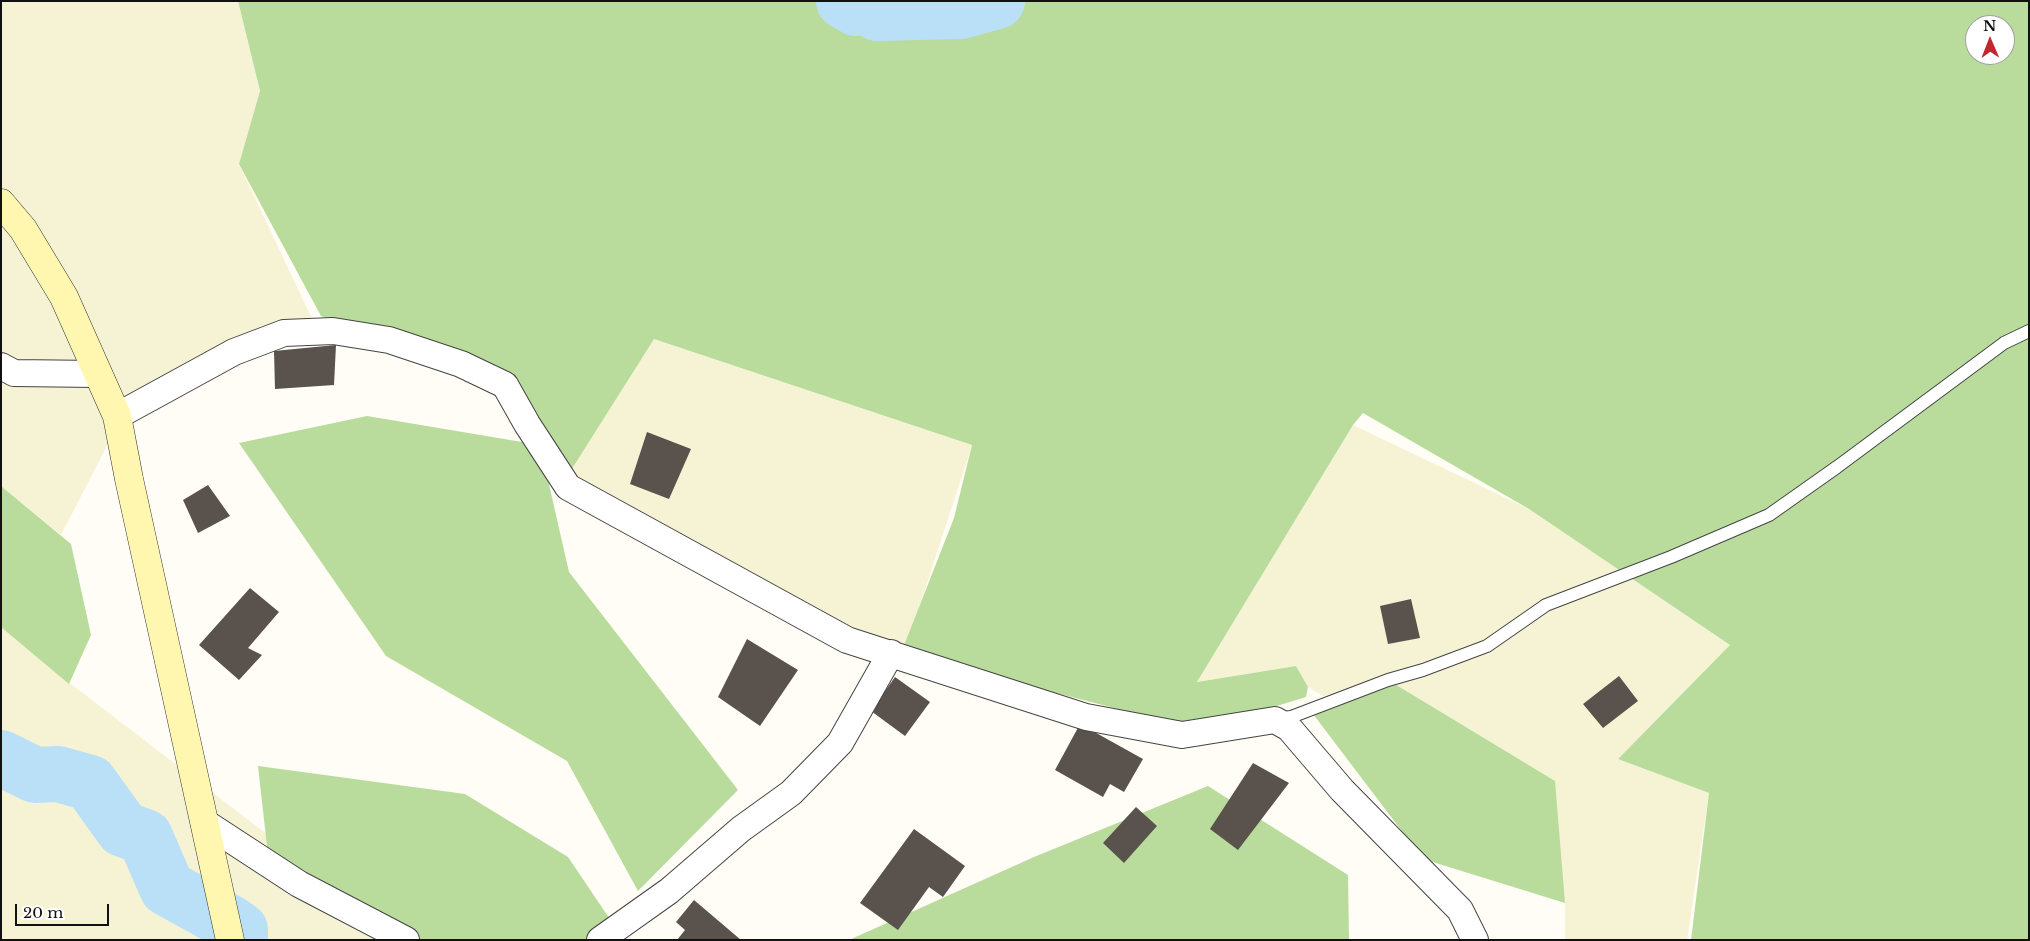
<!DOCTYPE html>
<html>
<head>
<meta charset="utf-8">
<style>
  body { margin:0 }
  #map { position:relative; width:2030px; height:941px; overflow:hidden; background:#fffdf5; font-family:"Libre Baskerville",serif }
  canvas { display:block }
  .frame { position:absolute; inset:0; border:2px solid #111; pointer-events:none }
  .north { position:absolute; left:1965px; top:15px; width:50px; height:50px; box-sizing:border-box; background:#fff; border:1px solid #a0a0a0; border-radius:50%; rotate:359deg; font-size:14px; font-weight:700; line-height:20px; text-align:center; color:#111 }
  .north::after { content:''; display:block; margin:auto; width:18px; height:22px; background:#c4262e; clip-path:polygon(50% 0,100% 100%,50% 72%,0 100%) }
  .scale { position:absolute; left:15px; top:904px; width:94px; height:22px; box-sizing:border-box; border:2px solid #111; border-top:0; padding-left:6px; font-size:15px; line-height:18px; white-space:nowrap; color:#111; -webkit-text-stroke:4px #fff; paint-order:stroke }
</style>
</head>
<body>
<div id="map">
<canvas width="2030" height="941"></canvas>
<div class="frame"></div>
<div class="north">N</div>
<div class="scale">20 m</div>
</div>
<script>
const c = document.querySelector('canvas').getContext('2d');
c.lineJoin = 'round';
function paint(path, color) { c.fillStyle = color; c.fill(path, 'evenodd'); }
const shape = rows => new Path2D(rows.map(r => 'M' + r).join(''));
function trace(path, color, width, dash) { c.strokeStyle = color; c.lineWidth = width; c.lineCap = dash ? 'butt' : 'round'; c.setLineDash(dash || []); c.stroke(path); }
const farmland = shape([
  [1,1,238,1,260,92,239,164,313,321,125,411,61,535,1,486],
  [654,339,972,445,903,657,559,473],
  [1353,425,1529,509,1730,645,1618,759,1709,793,1687,940,1565,940,1565,903,1393,684,1323,696,1308,687,1296,666,1197,682],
  [1,619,58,674,405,940,1,940]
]);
const forest = shape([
  [238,1,2029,1,2029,940,1691,940,1709,793,1618,759,1730,645,1529,509,1363,413,1353,425,1197,682,1296,666,1308,687,1306,697,1205,728,1149,717,901,653,954,518,972,445,654,339,568,475,484,375,321,316,239,164,260,91],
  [1975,25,2005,25,2005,55,1975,55],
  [367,416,540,445,569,572,738,790,638,891,567,761,386,656,239,443],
  [1,486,71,544,91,635,69,684,1,627],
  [1388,680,1555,781,1565,903,1423,859,1313,714],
  [258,766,465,794,568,857,624,940,416,940,268,855],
  [1208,786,1348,875,1349,940,849,940,1034,857]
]);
const river = shape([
  [844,1,856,8,868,7,877,13,961,11,997,1],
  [1,758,35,775,58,774,90,783,123,829,145,837,167,888,230,923,240,930,240,940]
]);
const building = shape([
  [336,345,334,385,275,389,274,351],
  [647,432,691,449,669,499,630,484],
  [208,485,230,516,198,533,183,500],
  [250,588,279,612,248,648,262,655,239,680,199,645],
  [1411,599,1420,638,1388,644,1380,606],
  [747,639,798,670,760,726,718,697],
  [1619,676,1638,701,1603,728,1583,704],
  [895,677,930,702,905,736,871,711],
  [1080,724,1143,759,1124,792,1110,784,1103,797,1055,770],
  [1253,763,1289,783,1238,850,1210,829],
  [1136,807,1157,826,1124,863,1103,843],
  [914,829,965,866,943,897,929,887,898,930,860,903],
  [694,900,741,940,677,940,685,930,676,922]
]);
const lane = shape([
  [1277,719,1291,717,1388,680,1423,670,1487,646,1546,605,1671,557,1769,515,1837,467,2004,343,2029,331]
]);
const street = shape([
  [1,366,14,373,97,374],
  [117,416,234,352,284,333,333,331,389,340,461,364,505,385,527,424,568,487,847,640,1086,717,1182,735,1275,720,1289,728,1342,790,1460,910,1475,940],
  [204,822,299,884,406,940],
  [600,940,669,891,741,829,791,793,840,743,891,653]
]);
const secondary = shape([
  [1,203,23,229,64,297,117,416,129,479,230,940]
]);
paint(farmland, '#f6f3d4');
paint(forest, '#b9dc9c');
trace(river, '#b9e0f7', 56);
paint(building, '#5a524d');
trace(lane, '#444', 14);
trace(street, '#444', 28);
trace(secondary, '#333', 29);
trace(lane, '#fff', 12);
trace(street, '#fff', 26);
trace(secondary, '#fff6b0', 28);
</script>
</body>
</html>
